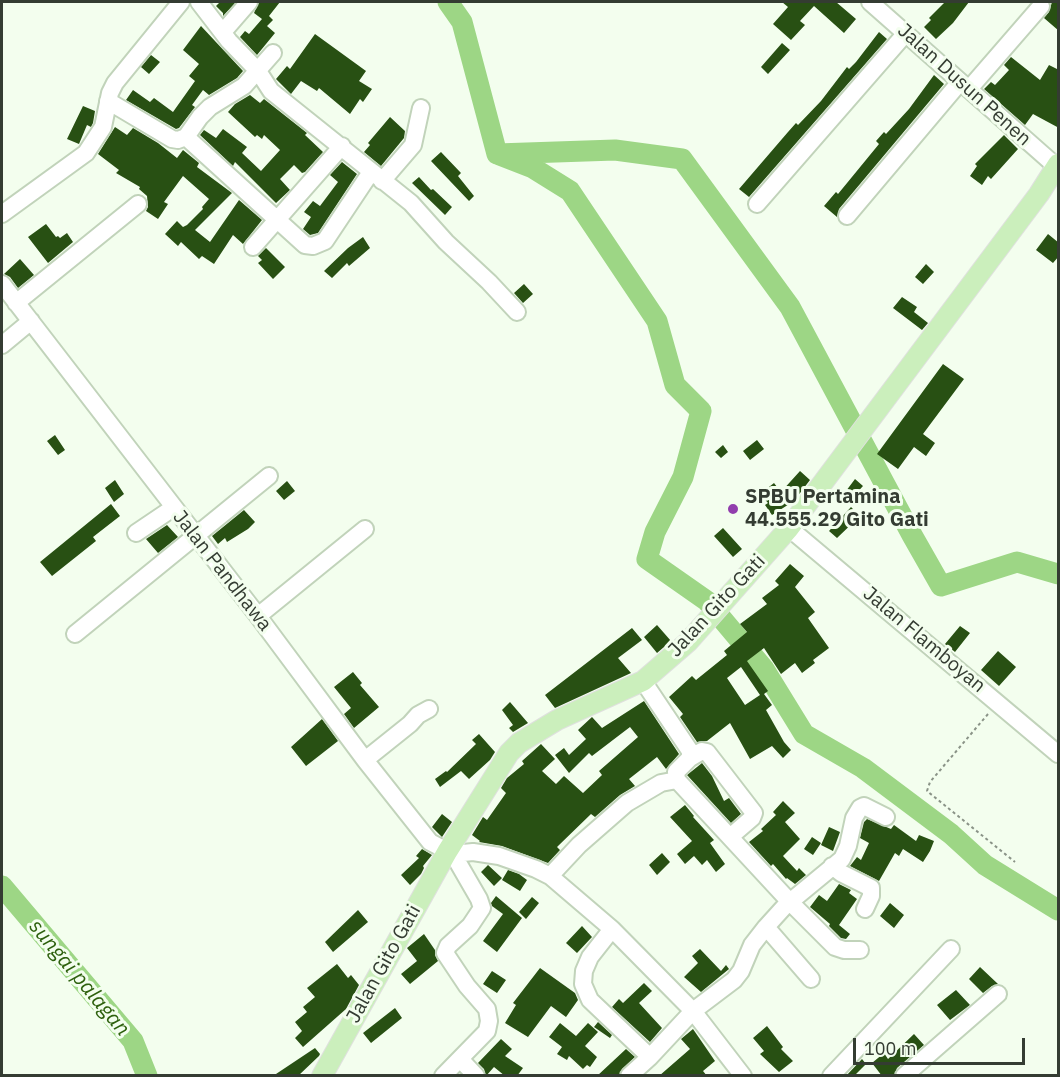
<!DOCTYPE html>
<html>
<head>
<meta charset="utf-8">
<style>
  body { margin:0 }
  #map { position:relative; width:1060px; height:1077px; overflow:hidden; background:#f3feee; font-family:"IBM Plex Sans",sans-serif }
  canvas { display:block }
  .frame { position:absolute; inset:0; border:3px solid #343c32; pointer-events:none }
  .scale { position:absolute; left:853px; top:1038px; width:172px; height:27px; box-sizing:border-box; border:3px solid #343c32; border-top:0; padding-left:8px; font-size:18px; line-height:21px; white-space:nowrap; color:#343c32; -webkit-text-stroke:4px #f3feee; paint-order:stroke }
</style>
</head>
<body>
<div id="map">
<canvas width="1060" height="1077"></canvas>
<div class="frame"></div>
<div class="scale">100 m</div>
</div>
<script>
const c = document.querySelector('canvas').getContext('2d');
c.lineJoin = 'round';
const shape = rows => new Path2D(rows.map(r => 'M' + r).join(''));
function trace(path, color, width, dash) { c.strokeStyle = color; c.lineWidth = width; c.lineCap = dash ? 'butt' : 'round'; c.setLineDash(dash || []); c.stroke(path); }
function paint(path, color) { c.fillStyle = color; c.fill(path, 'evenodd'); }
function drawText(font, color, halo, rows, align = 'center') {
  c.font = font + ' "IBM Plex Sans",sans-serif'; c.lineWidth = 6; c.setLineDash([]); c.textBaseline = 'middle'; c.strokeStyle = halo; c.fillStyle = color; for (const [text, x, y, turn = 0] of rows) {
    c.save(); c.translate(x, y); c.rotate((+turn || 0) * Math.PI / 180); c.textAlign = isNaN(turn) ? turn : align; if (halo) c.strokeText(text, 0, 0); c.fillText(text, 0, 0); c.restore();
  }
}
const river = shape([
  [448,2,462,22,497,154,615,150,682,159,790,307,912,535,941,586,1017,562,1058,574],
  [497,154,533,168,570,191,657,321,675,385,701,411,683,477,655,532,647,559,707,601,764,669,804,734,863,768,951,834,985,865,1058,910],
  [2,886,133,1041,147,1076]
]);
const building = shape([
  [220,2,236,2,223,16,223,13,216,6],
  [259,2,280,2,269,16,273,20,267,26,275,33,257,55,240,37,245,31,249,34,262,19,254,13],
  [782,2,836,2,856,19,844,33,814,6,800,21,805,25,791,40,773,24,788,7],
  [945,2,969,2,953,23,936,39,924,27,931,20,929,18],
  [1052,2,1059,2,1059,31,1044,18,1049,12],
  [201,26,243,71,237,78,209,95,203,90,192,105,195,107,179,128,176,129,126,100,133,90,150,102,154,98,173,112,195,81,189,76,199,64,183,50],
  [879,32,887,39,749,197,739,189,788,132,796,123,798,125,821,101,847,67,849,69,856,62],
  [315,34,366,71,359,81,372,89,363,102,360,99,350,114,319,88,317,91,301,81,291,94,276,79,287,66,290,69],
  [782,43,790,50,768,74,761,67],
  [151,55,160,62,149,74,141,67],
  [1011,57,1040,80,1049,65,1059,70,1059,128,1033,114,1025,125,984,89,991,82,995,85,1009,70,1004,65],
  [934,75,944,84,839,209,837,217,824,206,836,192,838,194,879,144,876,141,884,132,886,134,909,109],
  [250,95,260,103,264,99,307,133,305,135,323,152,305,172,302,173,294,165,280,179,290,190,276,203,235,162,233,166,200,135,204,130,216,138,223,129,247,147,242,153,261,171,280,150,264,135,262,139,257,135,255,137,228,112,235,104],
  [83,106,95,111,93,123,91,127,87,125,79,144,67,139],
  [390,117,405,131,404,138,381,166,364,152,370,145,368,143],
  [115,127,127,135,133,128,158,143,177,158,183,150,199,163,197,167,232,193,195,230,210,242,239,200,262,220,243,244,233,235,214,264,202,256,199,259,181,242,178,246,165,234,177,221,183,227,187,225,203,209,202,207,209,199,183,176,164,202,168,204,158,219,146,211,148,207,147,196,139,189,140,187,116,173,119,170,98,154],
  [1004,135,1018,149,991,179,988,176,982,185,970,176,977,166,975,164],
  [441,152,461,173,458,176,474,196,469,201,431,161],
  [342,162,357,174,318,233,310,235,303,229,311,217,304,212,313,201,320,206,338,182,330,175],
  [419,177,431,190,433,189,452,207,445,215,412,183],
  [46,224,56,237,58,236,60,238,67,233,73,242,48,263,28,237],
  [1048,234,1059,243,1059,256,1053,263,1036,250],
  [363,237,370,248,349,266,347,263,332,278,324,271,348,248],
  [266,248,285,267,273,279,258,263,262,260,258,256],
  [20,259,34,275,18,288,10,277,4,274],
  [926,264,934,272,923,284,915,277],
  [524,284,533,294,523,303,514,293],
  [902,297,917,307,914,312,928,323,922,330,893,308],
  [943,364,964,379,923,434,935,443,926,456,914,447,898,469,877,454],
  [55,435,65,450,58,455,47,441],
  [757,440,764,449,750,460,743,451],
  [723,445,728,452,721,458,715,452],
  [800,471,810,480,794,501,772,515,765,505,768,503,760,494,774,483,781,492],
  [855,479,863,486,853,497,846,491],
  [115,480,124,494,114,502,105,488],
  [287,481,295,491,284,500,276,491],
  [111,504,120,516,93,537,96,541,52,576,40,562],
  [851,507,860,516,837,538,829,531],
  [244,510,255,522,248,529,227,542,225,538,218,544,212,536],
  [167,525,178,537,158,553,146,539],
  [723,528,742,549,733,557,714,536],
  [790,564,804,576,795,587,815,612,808,618,829,648,813,660,815,663,802,673,795,663,781,674,764,648,747,661,768,691,764,694,772,705,766,710,784,742,791,750,783,758,772,746,750,759,730,723,707,741,697,742,680,717,683,714,669,697,692,676,696,680,727,655,724,651,747,632,740,624,767,604,762,598,779,585,775,581],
  [741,667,760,695,745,705,727,678],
  [657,625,671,641,657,653,644,637],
  [960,626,970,633,955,652,945,644],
  [632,628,642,640,618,658,631,673,555,708,545,695],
  [998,651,1016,667,999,686,981,670],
  [353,672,362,683,360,685,379,707,354,728,344,714,351,708,334,687],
  [644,701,679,754,666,769,657,757,629,779,635,786,620,795,595,817,591,814,557,847,560,850,548,863,502,846,479,842,480,841,472,835,483,817,487,820,506,793,501,788,507,778,524,764,522,761,541,744,555,759,542,771,556,784,564,776,583,793,602,775,599,771,638,737,630,727,592,756,589,753,569,773,555,755,564,748,569,755,586,739,578,730,592,717,602,728],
  [510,702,528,723,513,732,509,728,513,725,502,710],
  [322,719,338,741,306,766,291,747],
  [479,734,495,752,490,760,469,779,461,771,440,787,435,779,446,771,447,772,476,744,472,740],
  [702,763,712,776,724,801,729,798,741,814,731,823,687,775],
  [783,801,795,813,785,822,800,839,783,856,797,871,799,868,806,875,795,884,787,878,786,879,773,864,771,866,749,842,763,831,761,829,776,815,773,812],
  [685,805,694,816,693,817,714,840,710,843,725,864,716,872,707,860,702,865,694,856,685,864,677,854,692,841,670,817],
  [442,814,452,822,442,837,432,827],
  [867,819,891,829,894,825,916,841,919,835,934,841,930,851,923,862,903,849,899,856,895,853,879,881,850,866,857,857,861,860,869,843,860,838,864,822],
  [829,827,840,832,833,851,821,845],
  [812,837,821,843,813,855,804,849],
  [422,849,432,855,423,866,424,868,421,874,410,885,401,875,419,858,416,856],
  [662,853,670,862,657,875,649,865],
  [488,865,502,878,494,886,481,872],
  [508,870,519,874,527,880,520,891,502,880],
  [839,884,851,890,849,893,857,899,839,925,850,934,846,939,841,938,829,926,830,924,810,907,819,895,827,901],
  [496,896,522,918,497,952,483,941,503,914,492,906,491,903],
  [532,897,539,903,526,919,519,912],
  [890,903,904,915,894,928,880,916],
  [358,910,368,922,333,952,325,942],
  [582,926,592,937,577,953,566,943],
  [424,934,435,950,435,955,438,961,410,984,401,974,417,961,407,948],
  [700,949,721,971,726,965,729,969,701,992,684,977,698,963,692,956],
  [337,964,348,978,351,975,359,985,346,1009,303,1047,295,1038,302,1031,295,1022,307,1012,303,1007,315,997,307,988],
  [980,967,998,984,992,986,983,993,969,979],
  [540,968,575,993,578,1000,566,1017,551,1006,528,1037,505,1023,516,1005,513,1003],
  [492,971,506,980,497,993,483,984],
  [644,983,652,991,639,1003,662,1028,650,1042,612,1007,619,999,623,1003],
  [956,990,970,1005,950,1020,937,1005],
  [395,1008,402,1018,371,1043,363,1033],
  [598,1022,612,1035,610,1038,594,1027],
  [560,1023,576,1036,588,1023,598,1032,585,1046,597,1057,590,1067,587,1065,583,1069,569,1056,567,1060,557,1054,562,1047,549,1037],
  [767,1026,783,1047,781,1049,793,1061,779,1072,760,1054,764,1051,753,1038],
  [693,1029,715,1061,703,1071,707,1076,659,1076,690,1049,681,1039],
  [914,1034,924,1045,897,1068,894,1076,882,1076,872,1063,884,1053,888,1059],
  [501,1039,512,1049,505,1056,523,1068,517,1076,505,1076,494,1067,486,1076,484,1069,478,1063],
  [315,1048,320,1054,319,1056,298,1076,273,1076],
  [626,1049,635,1057,622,1069,619,1076,597,1076],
  [862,1059,866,1064,854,1076,846,1076]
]);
const path = shape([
  [988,714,930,782,927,791,1015,862]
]);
const minor = shape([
  [199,2,229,41,258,71,271,91,411,203,446,242,489,282,517,312],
  [870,2,1058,168],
  [223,32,249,2],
  [969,89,1041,6],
  [108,101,172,139,178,140,186,137,200,117,210,107,244,86,273,53],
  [186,137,305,245,313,246,325,241,371,172],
  [382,181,413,145,421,108],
  [757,204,906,33],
  [2,214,86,153,103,127,110,93,115,83,181,2],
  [847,216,960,82],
  [253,247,342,146],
  [2,284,258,616,365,760,430,842,453,854,473,852,499,856,536,869,550,876,612,929,693,1011,743,1076],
  [16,303,138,204],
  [2,345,31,321],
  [789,528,1058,754],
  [136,533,173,508],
  [258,616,365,529],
  [75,634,269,476],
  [643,681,690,751,690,758,676,772,677,780,790,902,835,947,844,950,860,950],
  [690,758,702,751,707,752,754,813,752,818,730,837],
  [365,760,410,724,418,715,429,709],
  [832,866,841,873,871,888,871,896,865,909],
  [550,876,579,845,627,803,661,783,677,780],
  [766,927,811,979],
  [612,929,590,957,584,971,583,984,590,1000,650,1057],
  [461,1060,476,1076],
  [443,1076,487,1031,489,1021,487,1009,467,986,445,953,448,946,470,926,482,908,479,899,453,854],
  [629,1076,650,1057,693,1011,734,980,741,971,752,945,766,927,785,906,842,859,848,846,854,818,860,808,864,806,886,817],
  [831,1076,951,949],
  [904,1076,998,994]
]);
const major = shape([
  [322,1076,447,852,509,753,519,743,557,720,643,681,688,642,789,528,1039,194,1058,164]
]);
const markers = [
  [733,509,6,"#913ead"]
];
const streetNames = [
  ["Jalan Dusun Penen",964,85,42],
  ["Jalan Pandhawa",222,571,52],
  ["Jalan Gito Gati",717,606,-47],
  ["Jalan Flamboyan",924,640,40],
  ["Jalan Gito Gati",384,964,-61]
];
const poiNames = [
  ["SPBU Pertamina",745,497],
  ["44.555.29 Gito Gati",745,520]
];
const waterNames = [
  ["sungai palagan",79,978,50]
];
trace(river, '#9dd685', 21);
paint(building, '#285013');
trace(minor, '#c1d3ba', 20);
trace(major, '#dfe0de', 22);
trace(path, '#8a9387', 2, [3, 3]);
trace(minor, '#fff', 16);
trace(major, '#cbefbc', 20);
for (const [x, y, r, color] of markers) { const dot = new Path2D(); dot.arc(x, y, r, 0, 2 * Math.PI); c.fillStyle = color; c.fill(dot); trace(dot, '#f3feee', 2); }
drawText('20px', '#343c32', '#f3feee', streetNames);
drawText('bold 20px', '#343c32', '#f3feee', poiNames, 'left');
drawText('italic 21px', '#2e610e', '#f3feee', waterNames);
</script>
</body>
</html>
